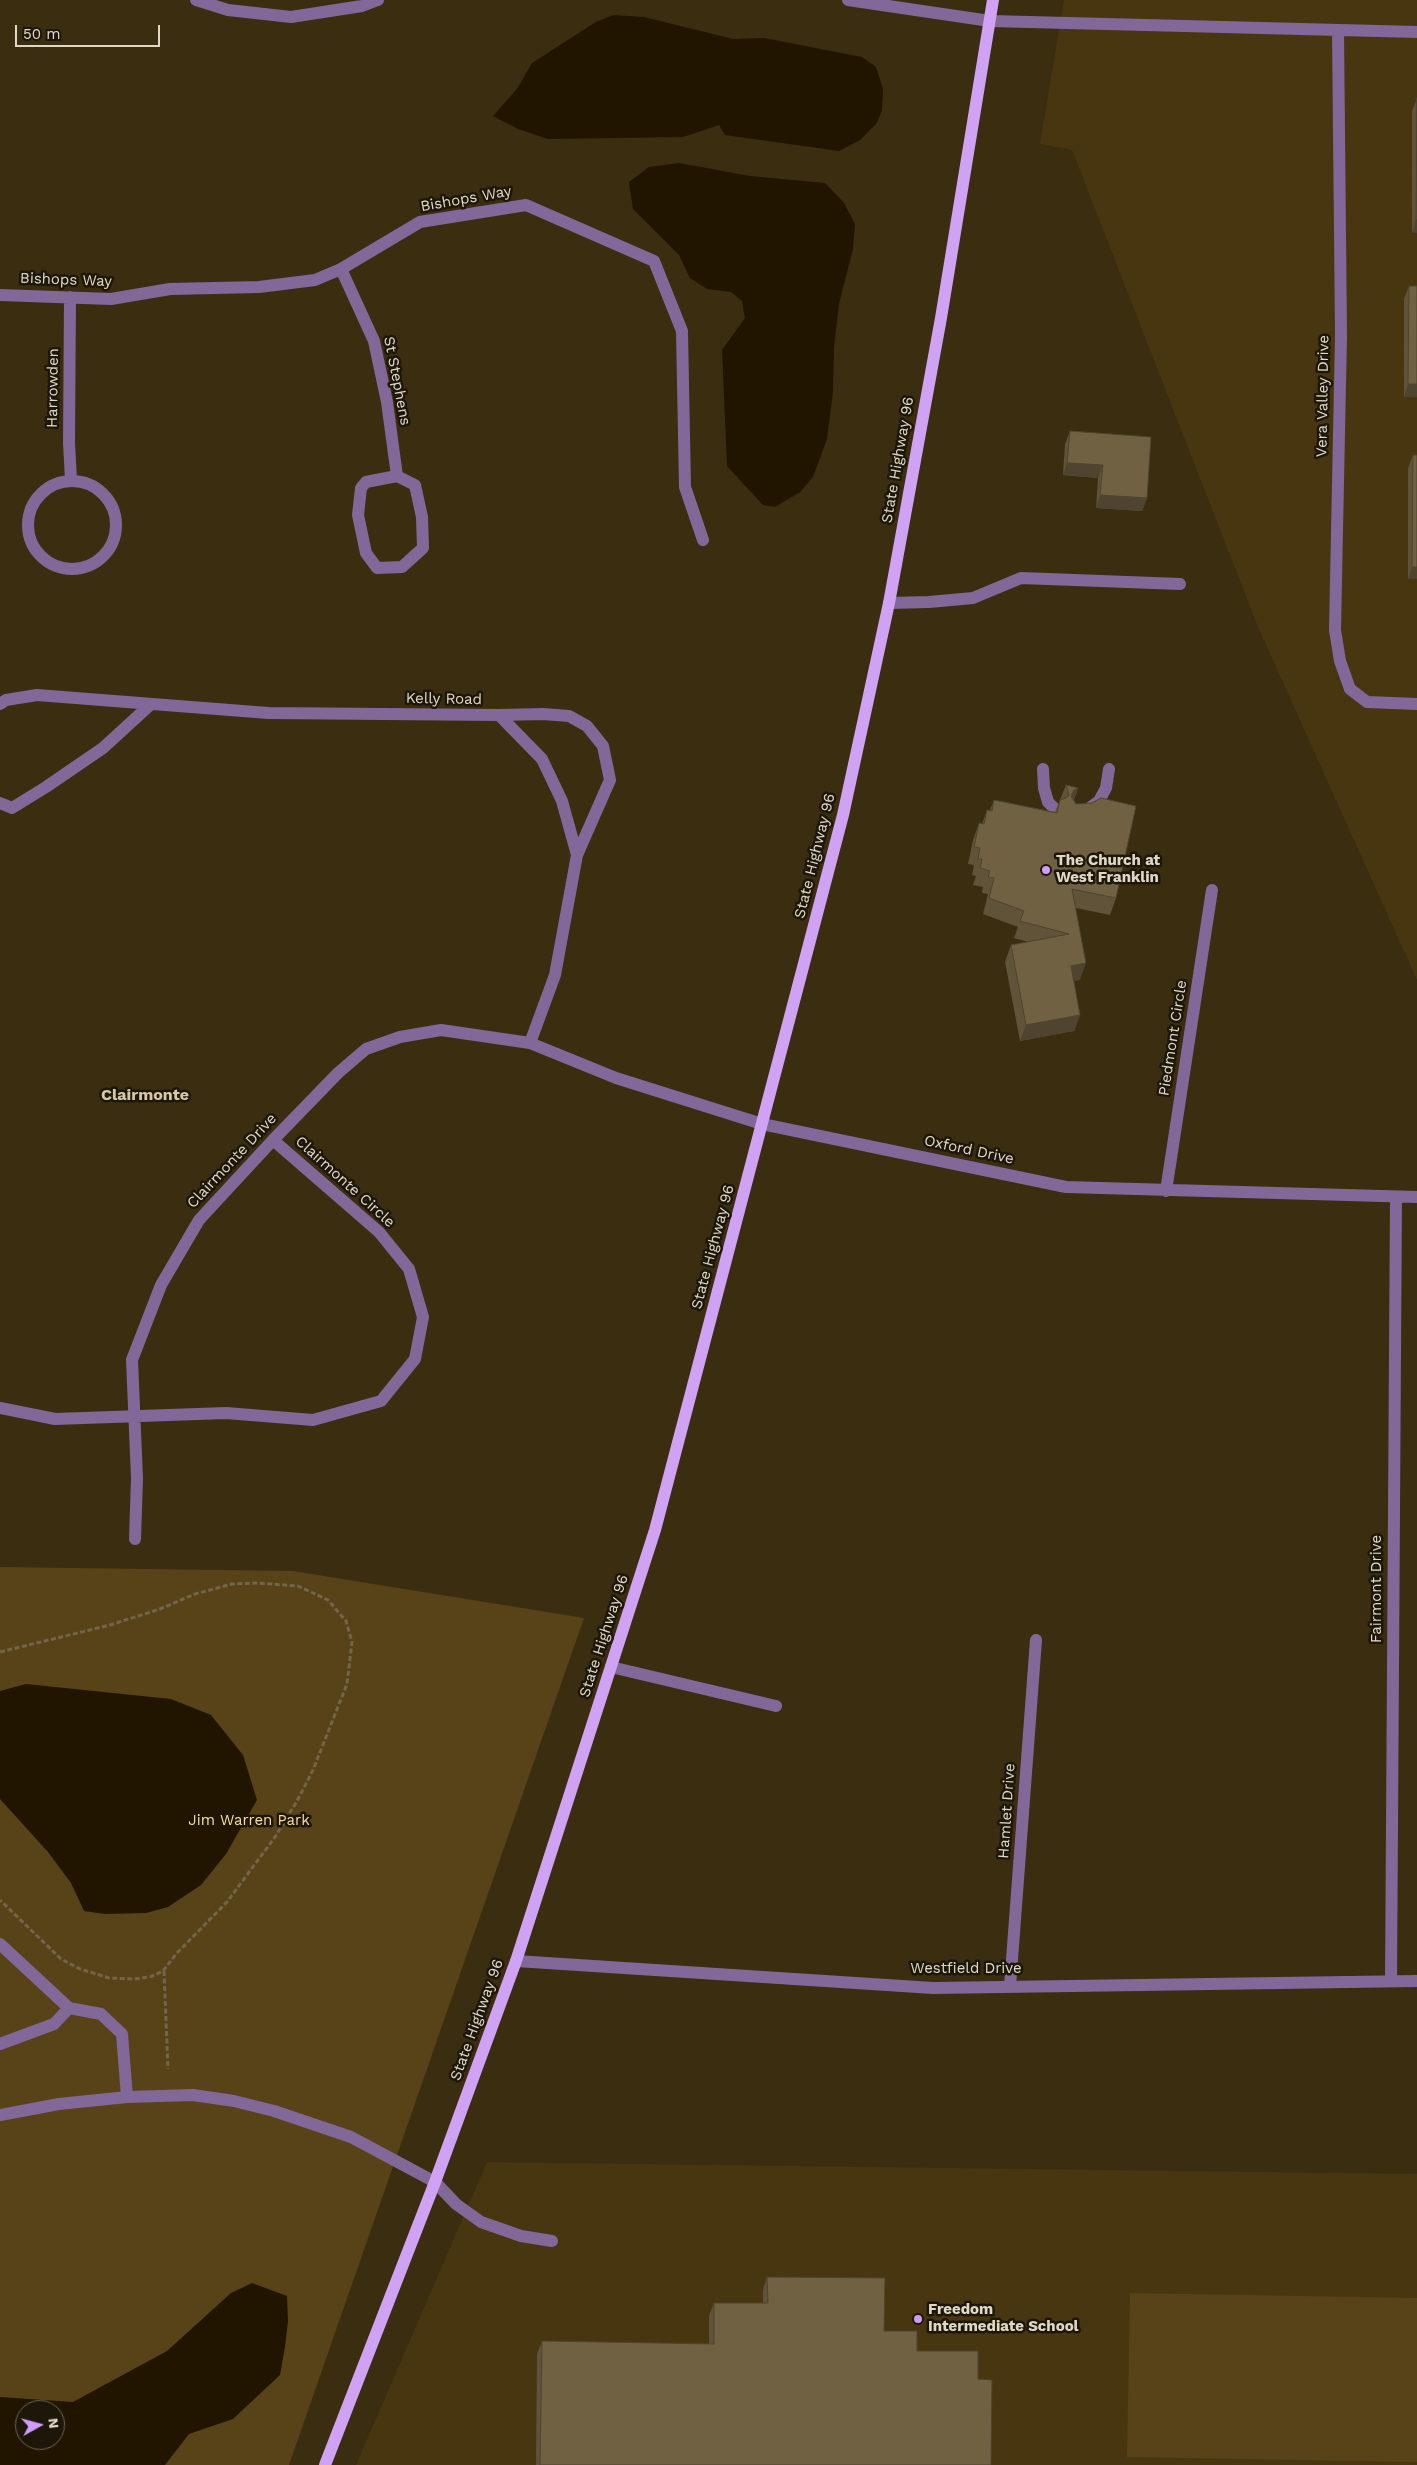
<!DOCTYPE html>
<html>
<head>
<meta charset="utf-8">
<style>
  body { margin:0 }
  #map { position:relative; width:1417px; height:2465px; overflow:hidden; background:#3b2d0f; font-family:"Work Sans",sans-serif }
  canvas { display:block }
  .north { position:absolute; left:15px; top:2400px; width:50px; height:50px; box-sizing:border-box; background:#1d170a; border:1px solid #6b6456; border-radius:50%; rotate:83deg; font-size:14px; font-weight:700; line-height:20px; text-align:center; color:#e0d8c7 }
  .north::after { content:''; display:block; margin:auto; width:18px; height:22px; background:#d29cfd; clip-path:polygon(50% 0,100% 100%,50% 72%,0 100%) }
  .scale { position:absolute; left:15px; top:25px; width:145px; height:22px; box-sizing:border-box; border:2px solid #e0d8c7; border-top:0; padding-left:6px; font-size:15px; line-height:18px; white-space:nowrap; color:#e0d8c7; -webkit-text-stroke:4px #1d170a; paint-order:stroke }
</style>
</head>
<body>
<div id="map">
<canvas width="1417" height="2465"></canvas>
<div class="north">N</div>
<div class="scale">50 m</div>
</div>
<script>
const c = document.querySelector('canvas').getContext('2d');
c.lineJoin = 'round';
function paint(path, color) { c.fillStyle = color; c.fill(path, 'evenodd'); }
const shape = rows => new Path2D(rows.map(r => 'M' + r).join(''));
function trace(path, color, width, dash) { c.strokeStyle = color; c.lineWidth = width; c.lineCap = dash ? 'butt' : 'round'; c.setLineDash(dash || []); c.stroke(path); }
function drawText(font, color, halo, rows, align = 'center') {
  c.font = font + ' "Work Sans",sans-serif'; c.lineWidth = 5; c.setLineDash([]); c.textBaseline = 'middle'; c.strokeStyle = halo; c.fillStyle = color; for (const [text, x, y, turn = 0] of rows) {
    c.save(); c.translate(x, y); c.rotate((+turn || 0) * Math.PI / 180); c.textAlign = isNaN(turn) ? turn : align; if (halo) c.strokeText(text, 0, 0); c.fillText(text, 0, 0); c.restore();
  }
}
const built = shape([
  [1064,0,1417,0,1417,980,1258,627,1072,150,1040,144],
  [487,2162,1417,2174,1417,2465,356,2465]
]);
const green = shape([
  [0,1567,293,1571,584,1618,289,2465,0,2465],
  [25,2410,55,2410,55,2440,25,2440],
  [1130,2293,1417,2298,1417,2462,1127,2457]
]);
const water = shape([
  [613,15,644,17,733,39,764,38,862,57,876,67,883,89,882,111,876,124,860,140,839,151,725,135,719,125,683,137,548,139,518,129,493,116,517,89,532,63,596,22],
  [679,163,750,176,825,183,844,203,855,224,853,249,839,304,834,347,833,392,827,439,813,477,800,492,775,507,763,505,727,466,722,350,745,318,742,301,731,292,707,289,690,278,679,255,633,209,629,182,649,167],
  [26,1684,171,1699,211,1715,243,1755,257,1800,226,1854,201,1885,168,1907,146,1913,105,1914,84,1911,71,1883,48,1852,0,1799,0,1691],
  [252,2283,287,2296,288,2321,285,2347,280,2375,233,2419,189,2434,165,2465,0,2465,0,2397,73,2402,167,2351,231,2293],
  [25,2410,55,2410,55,2440,25,2440]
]);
const path = shape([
  [0,1652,110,1625,160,1609,195,1594,232,1584,257,1583,298,1586,328,1600,346,1621,352,1642,347,1684,313,1770,297,1801,275,1837,227,1902,176,1954,163,1971,150,1977,134,1979,109,1978,80,1969,61,1959,0,1900],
  [164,1971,168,2069]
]);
const minor = shape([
  [196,0,228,10,291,17,362,6,378,0],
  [848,0,990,21,1417,32],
  [1338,30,1341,336,1335,630,1340,661,1350,689,1367,702,1417,704],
  [341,269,374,341,387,402,397,476,415,485,422,517,423,548,402,567,377,568,366,553,358,515,361,488,366,482,397,476],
  [0,295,111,299,170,289,259,287,315,280,341,269,420,222,526,205,654,261,682,331,685,487,703,540],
  [70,297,69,443,71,480],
  '28 525a44 44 0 1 1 88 0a44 44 0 1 1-88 0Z',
  [889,603,929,602,973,598,1021,578,1180,584],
  [0,704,6,700,37,695,268,713,499,715,542,759,562,801,577,855,555,975,530,1043],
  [499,715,543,714,569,716,587,726,603,746,610,780,577,855],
  [1043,769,1044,788,1048,802,1055,809],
  [0,803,12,808,46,787,103,748,151,704],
  [1088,809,1099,801,1106,788,1109,769],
  [1166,1191,1212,890],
  [0,1408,55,1419,226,1413,313,1420,381,1401,415,1359,423,1317,409,1269,379,1232,273,1140],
  [135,1539,137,1478,132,1360,161,1285,199,1220,273,1140,338,1073,366,1049,400,1037,441,1030,530,1043,616,1078,762,1124,1066,1187,1417,1197],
  [611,1667,776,1706],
  [0,1944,69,2008,101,2014,122,2034,127,2097],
  [516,1961,933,1988,1417,1981],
  [1391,1981,1396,1197],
  [1010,1986,1036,1640],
  [0,2044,54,2024,69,2008],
  [0,2115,59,2104,127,2097,193,2095,234,2101,274,2111,351,2137,435,2182,456,2204,481,2222,521,2236,552,2241]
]);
const major = shape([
  [325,2465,435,2182,516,1961,655,1530,843,815,889,603,941,318,993,0]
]);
const wall = shape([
  [1417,98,1417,233,1412,233,1412,111],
  [1409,286,1417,286,1417,397,1404,397,1404,299],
  [1070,431,1147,498,1142,511,1096,508,1098,478,1063,475,1065,444],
  [1413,455,1417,579,1408,579,1408,468],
  [1066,785,1078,788,1074,800,1116,898,1110,915,1076,908,1080,980,1074,981,1080,1015,1074,1031,1020,1041,1005,962,1011,945,1028,942,1014,938,1018,927,983,914,988,894,982,893,983,887,973,885,976,876,972,875,974,865,968,864,973,840,979,823,982,824,987,810,990,810,994,800,1055,812],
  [767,2277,884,2331,917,2351,978,2379,991,2465,536,2465,537,2354,542,2341,709,2344,709,2316,714,2303,763,2303,763,2290]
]);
const shadedWall = shape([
  [1416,220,1417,220,1417,233,1412,233],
  [1408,384,1417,384,1417,397,1404,397],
  [1067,463,1103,465,1098,478,1063,475],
  [1100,495,1147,498,1142,511,1096,508],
  [1412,567,1417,567,1417,579,1408,579],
  [1078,788,1072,805,1071,796,1074,790],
  [1086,963,1080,980,1065,983,1071,966],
  [1080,1015,1074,1031,1020,1041,1026,1025]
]);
const building = shape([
  [1417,98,1417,220,1416,220,1417,98],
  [1409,286,1417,286,1417,384,1408,384,1409,286],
  [1070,431,1151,437,1147,498,1100,495,1103,465,1067,463,1070,431],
  [1413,455,1417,455,1417,567,1412,567,1413,455],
  [1066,785,1078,788,1074,790,1071,796,1076,804,1092,803,1101,798,1136,806,1116,898,1072,889,1086,963,1071,966,1080,1015,1026,1025,1011,945,1069,934,1020,921,1024,911,989,898,994,878,988,877,990,871,980,868,982,859,978,859,980,848,974,847,979,823,984,824,987,810,992,811,994,800,1057,813,1060,800,1066,798,1069,795,1066,785],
  [767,2277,885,2278,884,2331,917,2331,917,2351,978,2351,978,2379,992,2380,991,2465,540,2465,542,2341,714,2344,714,2303,768,2303,767,2277]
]);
const markers = [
  [1046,870,5,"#d29cfd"],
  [918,2319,5,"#d29cfd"]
];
const streetNames = [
  ["Bishops Way",466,199,-10],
  ["Bishops Way",66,280,2],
  ["St Stephens",397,381,79],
  ["Harrowden",53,388,-89],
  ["Vera Valley Drive",1323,396,-89],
  ["State Highway 96",898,460,-80],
  ["Kelly Road",444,699,1],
  ["State Highway 96",815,856,-76],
  ["Piedmont Circle",1173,1038,-81],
  ["Oxford Drive",969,1150,12],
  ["Clairmonte Drive",232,1161,-47],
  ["Clairmonte Circle",345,1182,42],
  ["State Highway 96",713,1247,-75],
  ["Fairmont Drive",1377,1589,-90],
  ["State Highway 96",604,1636,-72],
  ["Hamlet Drive",1007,1811,-86],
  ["Westfield Drive",966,1969],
  ["State Highway 96",477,2020,-70]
];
const poiNames = [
  ["The Church at",1056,861],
  ["West Franklin",1056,878],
  ["Freedom",928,2310],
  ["Intermediate School",928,2327]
];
const parkNames = [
  ["Jim Warren Park",249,1821]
];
const neighbourhoodNames = [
  ["Clairmonte",145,1095]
];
paint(built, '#473610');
paint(green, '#574317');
paint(water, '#221500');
trace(path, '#71654b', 3, [5, 2.5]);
trace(minor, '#826799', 12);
trace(major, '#cfa2f4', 12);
paint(wall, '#60533a');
paint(shadedWall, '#4e442f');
paint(building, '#706143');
trace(building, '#4e442f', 1);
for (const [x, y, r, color] of markers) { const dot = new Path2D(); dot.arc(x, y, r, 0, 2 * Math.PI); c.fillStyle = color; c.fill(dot); trace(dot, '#1d170a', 2); }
drawText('15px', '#e0d8c7', '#1d170a', streetNames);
drawText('bold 15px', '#e0d8c7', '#1d170a', poiNames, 'left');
drawText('15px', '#fddd9b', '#1d170a', parkNames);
drawText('bold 16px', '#d7c7a5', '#1d170a', neighbourhoodNames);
</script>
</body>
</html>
